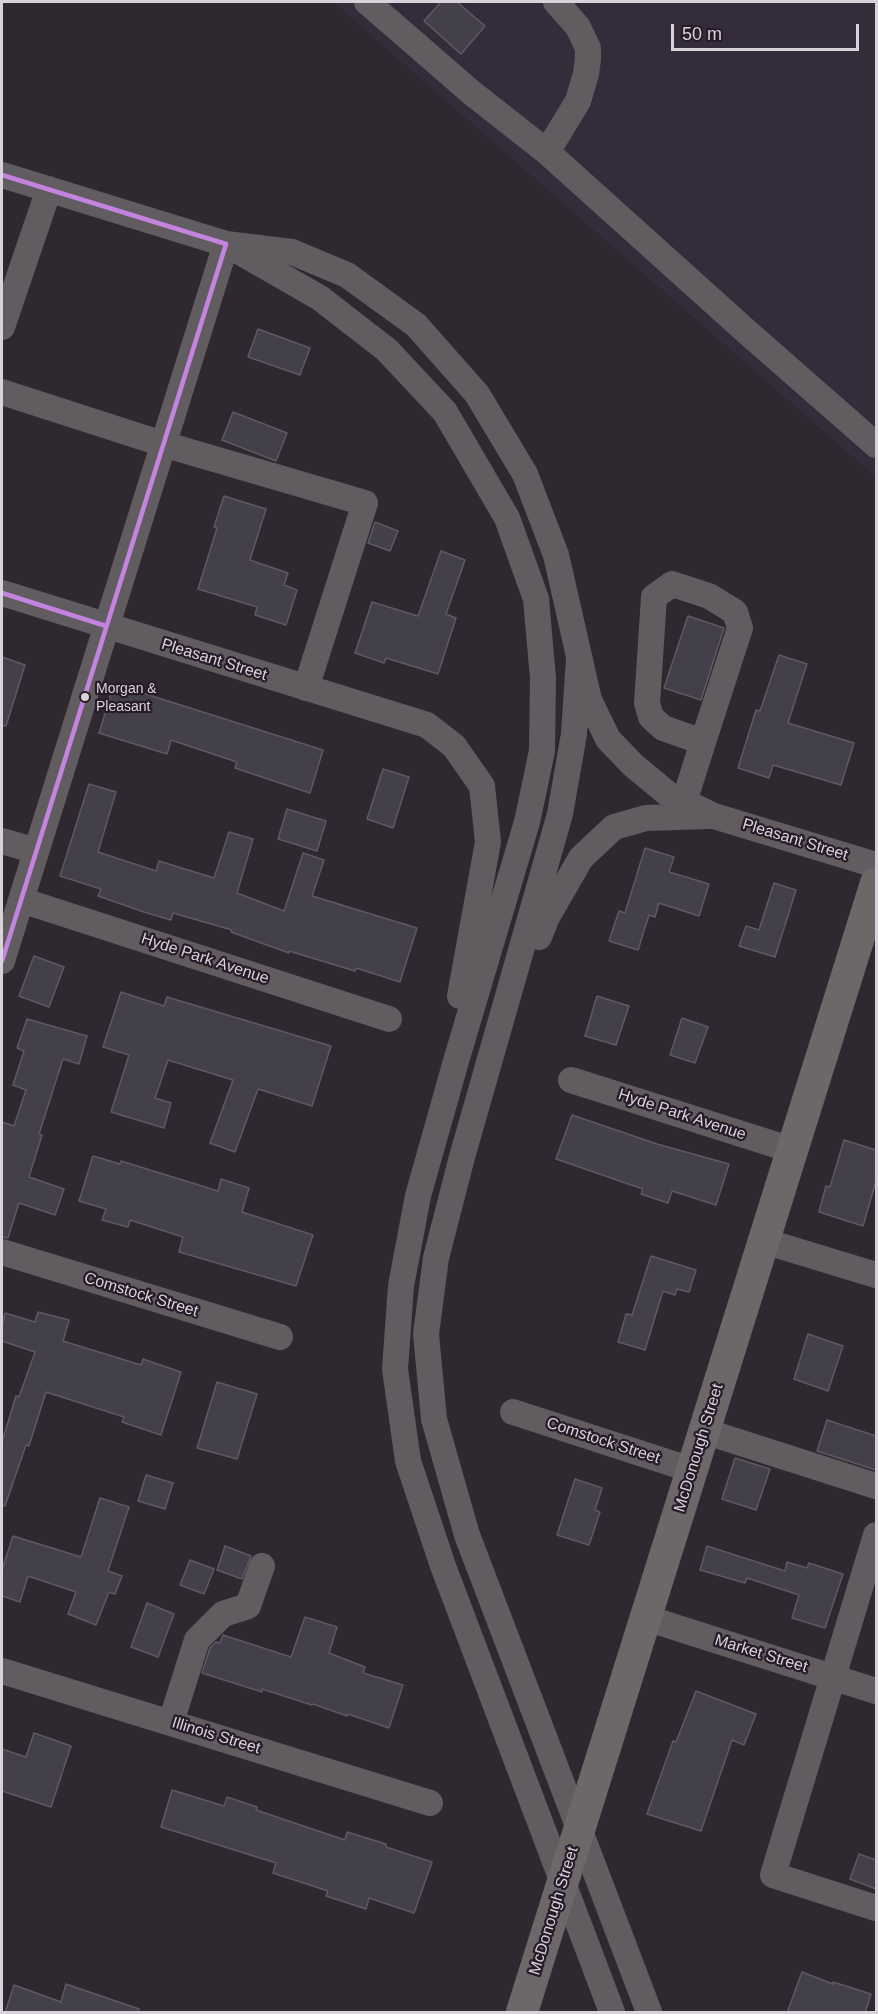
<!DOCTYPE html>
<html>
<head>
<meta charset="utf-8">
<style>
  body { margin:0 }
  #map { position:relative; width:878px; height:2014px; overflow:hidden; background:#2f2830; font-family:Arial,sans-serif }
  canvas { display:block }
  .frame { position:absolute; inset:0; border:3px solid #dad2db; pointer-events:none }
  .scale { position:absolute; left:671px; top:24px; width:188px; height:27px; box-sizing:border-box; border:3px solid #dad2db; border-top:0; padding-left:8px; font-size:18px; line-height:21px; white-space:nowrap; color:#dad2db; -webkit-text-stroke:4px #271b29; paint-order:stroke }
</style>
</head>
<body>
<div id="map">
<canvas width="878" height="2014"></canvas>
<div class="frame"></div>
<div class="scale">50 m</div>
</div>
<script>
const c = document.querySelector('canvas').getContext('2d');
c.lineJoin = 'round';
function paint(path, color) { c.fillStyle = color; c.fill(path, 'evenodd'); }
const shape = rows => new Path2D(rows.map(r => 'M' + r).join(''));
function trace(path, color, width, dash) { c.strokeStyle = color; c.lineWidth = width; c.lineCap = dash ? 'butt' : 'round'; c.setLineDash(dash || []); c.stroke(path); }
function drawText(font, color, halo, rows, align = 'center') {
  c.font = font + ' Arial,sans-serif'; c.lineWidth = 4.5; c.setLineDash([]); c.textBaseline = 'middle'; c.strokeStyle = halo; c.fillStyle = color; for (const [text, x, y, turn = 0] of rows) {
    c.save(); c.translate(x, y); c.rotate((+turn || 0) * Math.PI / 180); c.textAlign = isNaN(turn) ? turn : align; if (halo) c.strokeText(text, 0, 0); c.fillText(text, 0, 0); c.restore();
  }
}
const industrial = shape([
  [333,2,876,2,876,477]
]);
const building = shape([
  [441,2,457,2,485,26,461,54,424,21,441,2],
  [258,329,310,348,300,375,248,357,258,329],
  [233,412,287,433,276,461,222,440,233,412],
  [224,496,266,509,250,560,288,573,284,585,297,590,286,625,255,615,257,607,198,589,217,528,214,527,224,496],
  [375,522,398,531,390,551,368,543,375,522],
  [441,551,465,560,446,614,456,618,438,674,386,658,384,663,355,653,372,602,418,616,441,551],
  [688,616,724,628,701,700,664,688,688,616],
  [779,655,807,664,788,723,854,743,841,785,773,765,769,778,738,768,756,710,760,711,779,655],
  [2,657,25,665,6,726,2,726,2,657],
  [114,684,323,750,310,793,235,768,237,762,171,740,167,754,99,733,114,684],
  [383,769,409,777,393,828,367,819,383,769],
  [89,784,116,792,98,852,156,871,159,861,214,878,229,832,253,839,237,893,284,911,303,853,324,860,312,896,417,928,400,982,356,968,355,971,289,951,289,953,231,932,232,930,173,913,171,920,144,912,98,896,101,889,60,876,89,784],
  [287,809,326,821,317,851,278,839,287,809],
  [645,848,674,857,669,872,709,884,699,916,659,903,655,917,649,915,638,950,609,941,619,911,625,913,645,848],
  [774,883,796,890,775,957,739,946,746,926,759,930,774,883],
  [34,956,64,967,49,1007,19,996,34,956],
  [121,992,164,1006,167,997,331,1046,312,1106,258,1089,235,1152,210,1143,233,1080,168,1060,155,1098,171,1103,164,1128,111,1112,129,1055,103,1047,121,992],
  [597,996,629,1006,616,1045,585,1036,597,996],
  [682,1018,708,1027,695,1063,670,1055,682,1018],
  [27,1019,87,1036,79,1064,63,1059,39,1134,42,1135,29,1177,64,1189,55,1215,19,1203,8,1238,2,1237,2,1122,14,1126,26,1090,13,1085,24,1051,17,1048,27,1019],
  [572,1115,657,1144,729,1164,716,1205,672,1191,668,1203,641,1194,643,1189,556,1159,572,1115],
  [844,1140,876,1150,876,1181,863,1226,819,1212,826,1186,830,1187,844,1140],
  [93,1156,120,1164,121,1161,218,1191,221,1179,249,1188,242,1212,313,1235,296,1286,179,1252,183,1237,130,1220,128,1227,102,1220,106,1209,79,1201,93,1156],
  [651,1256,696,1270,689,1292,677,1289,675,1295,663,1291,645,1350,618,1342,626,1314,632,1315,651,1256],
  [38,1312,69,1320,63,1341,141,1365,143,1359,181,1372,161,1435,122,1422,124,1417,46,1392,29,1446,26,1445,5,1506,2,1505,2,1442,16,1396,19,1397,35,1352,2,1341,2,1325,5,1313,35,1322,38,1312],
  [808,1334,843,1346,828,1391,794,1379,808,1334],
  [217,1382,257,1394,237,1459,197,1448,217,1382],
  [827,1420,876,1436,876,1470,817,1451,827,1420],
  [735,1458,770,1469,756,1510,722,1499,735,1458],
  [146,1475,173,1483,165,1509,138,1501,146,1475],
  [575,1479,602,1488,595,1510,600,1512,589,1545,557,1535,575,1479],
  [100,1498,129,1507,108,1571,122,1576,115,1594,109,1592,96,1625,68,1614,76,1592,28,1576,20,1602,2,1596,2,1570,13,1536,81,1557,100,1498],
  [225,1546,251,1556,242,1579,217,1570,225,1546],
  [707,1546,785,1571,787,1562,807,1568,809,1563,843,1574,825,1628,792,1618,799,1595,747,1578,745,1583,700,1570,707,1546],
  [190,1560,214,1569,204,1594,180,1585,190,1560],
  [147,1603,174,1614,158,1657,131,1647,147,1603],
  [305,1617,337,1627,329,1653,365,1667,363,1673,403,1685,389,1728,348,1714,347,1716,313,1704,312,1705,262,1689,262,1692,202,1673,210,1648,216,1642,220,1643,223,1635,291,1657,305,1617],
  [696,1691,756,1714,744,1745,732,1740,701,1831,647,1814,673,1741,676,1742,696,1691],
  [34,1733,71,1746,51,1807,2,1791,2,1749,26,1757,34,1733],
  [172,1790,224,1806,227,1797,257,1807,256,1810,345,1840,347,1832,386,1844,386,1847,432,1862,414,1913,369,1898,366,1909,326,1896,328,1891,273,1873,276,1863,161,1827,172,1790],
  [859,1854,876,1860,876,1889,850,1879,859,1854],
  [802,1972,833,1984,833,1982,871,1994,865,2013,787,2013,802,1972],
  [66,1984,139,2009,138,2013,5,2013,14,1985,61,2002,66,1984]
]);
const minor = shape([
  [367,2,472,93,547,152,747,332,876,445],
  [547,152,578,101,586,74,588,59,588,48,578,27,556,2],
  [2,175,226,244,292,252,347,275,416,325,477,394,525,474,556,555,589,700,608,739,633,765,668,794,714,816,876,865],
  [226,244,320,298,387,350,445,412,507,518,536,599,543,678,542,751,527,822,456,1061,418,1196,401,1286,395,1369,408,1461,443,1566,612,2012],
  [2,327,49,189],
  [2,392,163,444,365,503,306,688],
  [2,593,427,725,454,746,482,786,488,842,460,996],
  [579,658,574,734,560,814,462,1157,436,1258,426,1334,434,1419,467,1535,649,2012],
  [684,802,703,742,740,628,735,612,709,596,672,584,654,597,647,703,651,717,663,728,703,742],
  [2,841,36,851],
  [21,900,389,1019],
  [539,937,547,917,581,858,614,827,646,818,708,816],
  [2,961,226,244],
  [571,1080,792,1150],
  [764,1241,876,1275],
  [2,1252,280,1337],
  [513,1412,692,1470],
  [704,1431,876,1486],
  [876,1535,773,1875,876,1908],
  [646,1618,876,1691],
  [2,1671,430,1803],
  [171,1722,197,1640,223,1614,248,1606,262,1566]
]);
const major = shape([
  [522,2012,876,883]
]);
const bus1 = shape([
  [2,175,226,244,2,961],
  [2,593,106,626]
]);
const markers = [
  [85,697,5,"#dad2db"]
];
const busNames = [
  ["Morgan &",96,689],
  ["Pleasant",96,707]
];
const streetNames = [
  ["Pleasant Street",214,660,17],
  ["Pleasant Street",795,840,17],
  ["Hyde Park Avenue",205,959,18],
  ["Hyde Park Avenue",682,1115,18],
  ["Comstock Street",141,1295,17],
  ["Comstock Street",603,1441,18],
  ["McDonough Street",699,1448,-73],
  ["Market Street",761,1654,17],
  ["Illinois Street",216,1736,17],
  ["McDonough Street",554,1911,-73]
];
paint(industrial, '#352c3b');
paint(building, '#433f4b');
trace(building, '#5e5a62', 1.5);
trace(minor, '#605c5f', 26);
trace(major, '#6c6769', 32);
trace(bus1, '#c483df', 4.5);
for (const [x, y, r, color] of markers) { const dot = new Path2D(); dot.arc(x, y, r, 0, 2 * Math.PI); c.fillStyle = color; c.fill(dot); trace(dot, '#271b29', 2); }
drawText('14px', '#dad2db', '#271b29', busNames, 'left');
drawText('16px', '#dad2db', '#271b29', streetNames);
</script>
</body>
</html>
